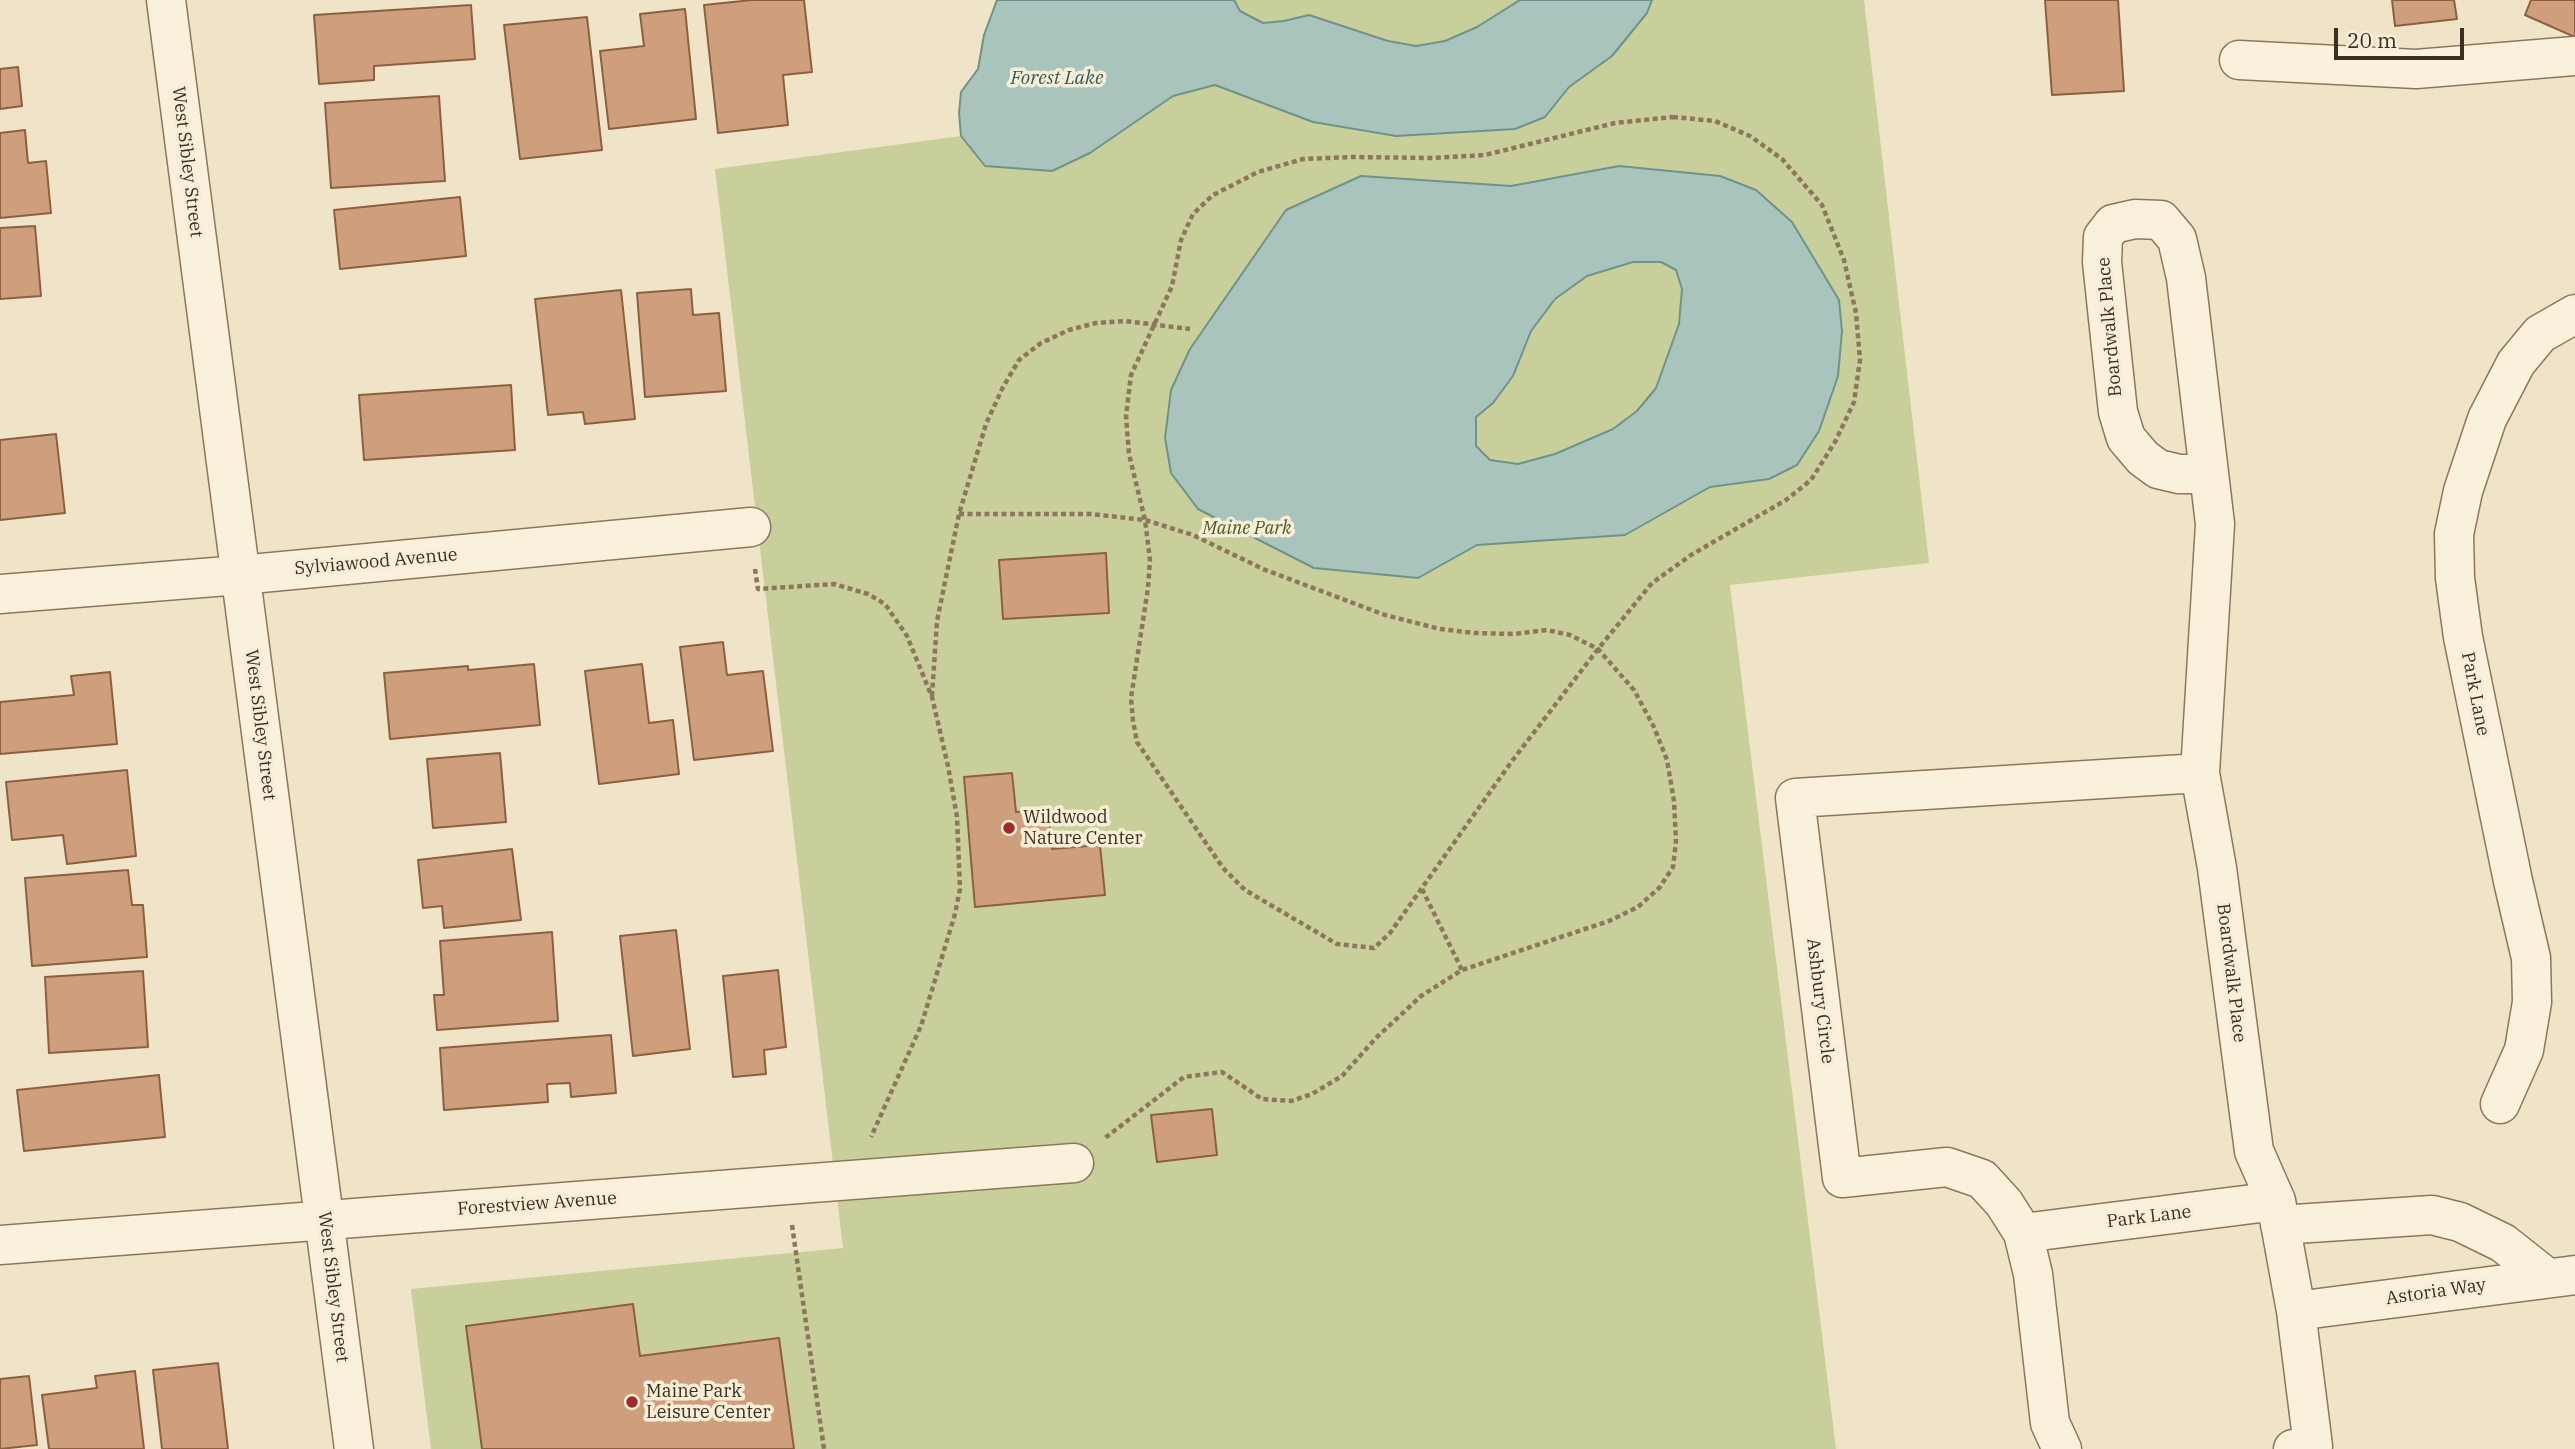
<!DOCTYPE html>
<html>
<head>
<meta charset="utf-8">
<style>
  body { margin:0 }
  #map { position:relative; width:2575px; height:1449px; overflow:hidden; background:#f0e4c8; font-family:"IBM Plex Serif",serif }
  canvas { display:block }
  .scale { position:absolute; left:2334px; top:28px; width:130px; height:32px; box-sizing:border-box; border:4px solid #3d2e20; border-top:0; padding-left:9px; font-size:21px; line-height:24px; white-space:nowrap; color:#3d2e20; -webkit-text-stroke:5px #f7eed8; paint-order:stroke }
</style>
</head>
<body>
<div id="map">
<canvas width="2575" height="1449"></canvas>
<div class="scale">20 m</div>
</div>
<script>
const c = document.querySelector('canvas').getContext('2d');
c.lineJoin = 'round';
function paint(path, color) { c.fillStyle = color; c.fill(path, 'evenodd'); }
const shape = rows => new Path2D(rows.map(r => 'M' + r).join(''));
function trace(path, color, width, dash) { c.strokeStyle = color; c.lineWidth = width; c.lineCap = dash ? 'butt' : 'round'; c.setLineDash(dash || []); c.stroke(path); }
function drawText(font, color, halo, rows, align = 'center') {
  c.font = font + ' "IBM Plex Serif",serif'; c.lineWidth = 7; c.setLineDash([]); c.textBaseline = 'middle'; c.strokeStyle = halo; c.fillStyle = color; for (const [text, x, y, turn = 0] of rows) {
    c.save(); c.translate(x, y); c.rotate((+turn || 0) * Math.PI / 180); c.textAlign = isNaN(turn) ? turn : align; if (halo) c.strokeText(text, 0, 0); c.fillText(text, 0, 0); c.restore();
  }
}
const green = shape([
  [997,0,1864,0,1929,563,1730,585,1836,1449,431,1449,411,1289,843,1248,715,169,961,136,959,113,961,92,978,69,984,35]
]);
const water = shape([
  [997,0,1234,0,1240,11,1263,23,1284,21,1309,15,1388,41,1416,46,1445,41,1477,27,1520,0,1652,0,1647,13,1612,56,1569,87,1545,117,1515,129,1396,136,1313,122,1215,85,1173,96,1090,153,1052,171,985,166,961,136,959,113,961,92,978,69,984,35,997,0],
  [1619,166,1720,176,1756,190,1792,222,1839,300,1842,331,1838,376,1819,431,1797,465,1769,479,1710,487,1625,535,1477,545,1418,578,1314,568,1198,509,1171,473,1165,438,1171,390,1190,349,1286,210,1361,176,1511,186,1619,166],
  [1633,262,1661,262,1676,270,1682,289,1679,324,1656,388,1637,411,1613,429,1555,454,1518,464,1490,460,1476,446,1476,417,1493,403,1513,376,1531,331,1555,299,1587,276,1633,262]
]);
const building = shape([
  [752,0,804,0,812,72,783,75,788,125,718,133,704,5,752,0],
  [2045,0,2118,0,2124,91,2052,95,2045,0],
  [2392,0,2454,0,2457,19,2395,26,2392,0],
  [2531,0,2575,0,2575,37,2525,15,2531,0],
  [471,5,475,59,374,66,374,80,319,84,314,15,471,5],
  [685,9,696,119,609,129,600,51,644,46,640,14,685,9],
  [587,17,602,150,520,159,504,25,587,17],
  [18,67,22,106,0,109,0,69,18,67],
  [439,96,445,181,331,188,325,103,439,96],
  [25,130,28,163,46,161,51,213,0,218,0,133,25,130],
  [460,197,466,256,340,269,334,210,460,197],
  [35,226,41,296,0,299,0,228,35,226],
  [691,289,693,315,719,313,726,391,645,397,637,293,691,289],
  [621,290,635,419,585,424,583,412,548,415,535,299,621,290],
  [511,385,515,450,364,460,359,395,511,385],
  [56,434,65,513,0,520,0,440,56,434],
  [1106,553,1109,613,1003,619,999,560,1106,553],
  [723,642,727,675,763,671,773,751,694,760,680,647,723,642],
  [534,664,540,725,390,739,384,673,468,666,468,670,534,664],
  [642,664,649,723,673,720,679,774,599,784,585,671,642,664],
  [110,672,117,744,0,754,0,702,74,695,71,676,110,672],
  [500,753,506,822,433,828,427,759,500,753],
  [127,770,136,856,67,864,63,835,12,840,6,782,127,770],
  [1012,773,1016,812,1048,809,1052,849,1100,845,1105,895,975,907,964,777,1012,773],
  [512,849,521,920,444,928,442,906,423,908,418,860,512,849],
  [128,870,132,905,143,905,147,957,32,966,25,878,128,870],
  [676,930,690,1049,633,1056,620,936,676,930],
  [552,932,558,1021,437,1030,434,995,444,995,440,941,552,932],
  [778,970,786,1047,764,1050,766,1074,733,1077,723,976,778,970],
  [143,971,148,1047,49,1053,45,977,143,971],
  [611,1035,616,1093,571,1097,570,1083,547,1084,548,1102,444,1110,440,1048,611,1035],
  [159,1075,165,1137,24,1151,17,1090,159,1075],
  [1212,1109,1217,1155,1157,1162,1151,1115,1212,1109],
  [633,1304,640,1356,779,1338,794,1449,482,1449,466,1326,633,1304],
  [218,1363,228,1449,162,1449,153,1370,218,1363],
  [135,1371,144,1449,49,1449,42,1395,97,1388,95,1376,135,1371],
  [29,1376,37,1445,0,1449,0,1379,29,1376]
]);
const path = shape([
  [1673,117,1715,121,1750,136,1782,159,1822,205,1844,260,1856,313,1860,360,1854,402,1835,442,1811,480,1786,500,1691,555,1652,583,1598,649,1512,761,1390,933,1374,948,1337,944,1245,890,1223,868,1137,742,1133,721,1131,698,1148,588,1150,560,1145,520,1129,454,1126,416,1131,375,1172,286,1181,240,1193,214,1213,195,1258,172,1303,159,1352,157,1433,158,1485,155,1615,123,1673,117],
  [959,514,1091,514,1145,520,1193,535,1263,569,1385,615,1440,629,1474,633,1514,634,1547,630,1570,635,1598,649,1634,690,1654,727,1667,760,1674,801,1676,841,1673,867,1660,887,1638,907,1609,921,1462,970,1421,996,1376,1038,1342,1076,1312,1094,1291,1101,1262,1099,1222,1072,1184,1077,1105,1138],
  [755,569,758,589,834,584,868,594,885,604,907,636,932,697,948,766,957,817,960,889,955,914,921,1026,871,1137],
  [932,696,937,621,959,514,986,424,1003,387,1019,360,1041,343,1069,330,1096,323,1125,321,1190,329],
  [1422,889,1462,970],
  [792,1225,824,1449]
]);
const street = shape([
  [166,0,354,1449],
  [2239,60,2416,69,2575,56],
  [2207,474,2179,474,2158,469,2143,458,2126,438,2118,412,2102,262,2103,237,2113,224,2135,219,2161,220,2177,239,2186,278,2215,524,2200,773,2217,868,2254,1151,2276,1201,2296,1311,2313,1446,2293,1449],
  [0,594,240,575,751,527],
  [2500,1104,2524,1050,2532,1002,2531,958,2513,881,2463,637,2455,578,2454,534,2463,491,2487,419,2516,363,2540,334,2575,314],
  [2280,1225,2432,1215,2460,1222,2503,1243,2546,1277],
  [2023,1233,2276,1201],
  [0,1245,1074,1163],
  [2296,1311,2575,1275],
  [2062,1449,2050,1423,2033,1274,2023,1233,2004,1203,1982,1179,1947,1167,1842,1178,1795,798,2200,773]
]);
const markers = [
  [1009,828,7,"#9e2a2b"],
  [632,1402,7,"#9e2a2b"]
];
const streetNames = [
  ["West Sibley Street",187,162,83],
  ["Boardwalk Place",2110,327,-95],
  ["Sylviawood Avenue",376,562,-5],
  ["Park Lane",2475,694,79],
  ["West Sibley Street",260,725,83],
  ["Boardwalk Place",2231,973,83],
  ["Ashbury Circle",1820,1001,83],
  ["Forestview Avenue",537,1204,-4],
  ["Park Lane",2149,1217,-7],
  ["West Sibley Street",333,1287,83],
  ["Astoria Way",2436,1292,-8]
];
const parkNames = [
  ["Maine Park",1247,529]
];
const poiNames = [
  ["Wildwood",1023,818],
  ["Nature Center",1023,839],
  ["Maine Park",646,1392],
  ["Leisure Center",646,1413]
];
const waterNames = [
  ["Forest Lake",1057,79]
];
paint(green, '#c9cf9b');
paint(water, '#a9c4bc');
trace(water, '#6f938a', 2);
paint(building, '#cf9f7d');
trace(building, '#8d5f41', 2);
trace(street, '#8d765c', 41);
trace(path, '#8d765c', 4.5, [5, 3.5]);
trace(street, '#faf1dc', 38);
for (const [x, y, r, color] of markers) { const dot = new Path2D(); dot.arc(x, y, r, 0, 2 * Math.PI); c.fillStyle = color; c.fill(dot); trace(dot, '#f7eed8', 2.5); }
drawText('18px', '#3d2e20', '#f7eed8', streetNames);
drawText('italic 18px', '#4d5a26', '#f7eed8', parkNames);
drawText('18px', '#3d2e20', '#f7eed8', poiNames, 'left');
drawText('italic 19px', '#2f5d5a', '#f7eed8', waterNames);
</script>
</body>
</html>
